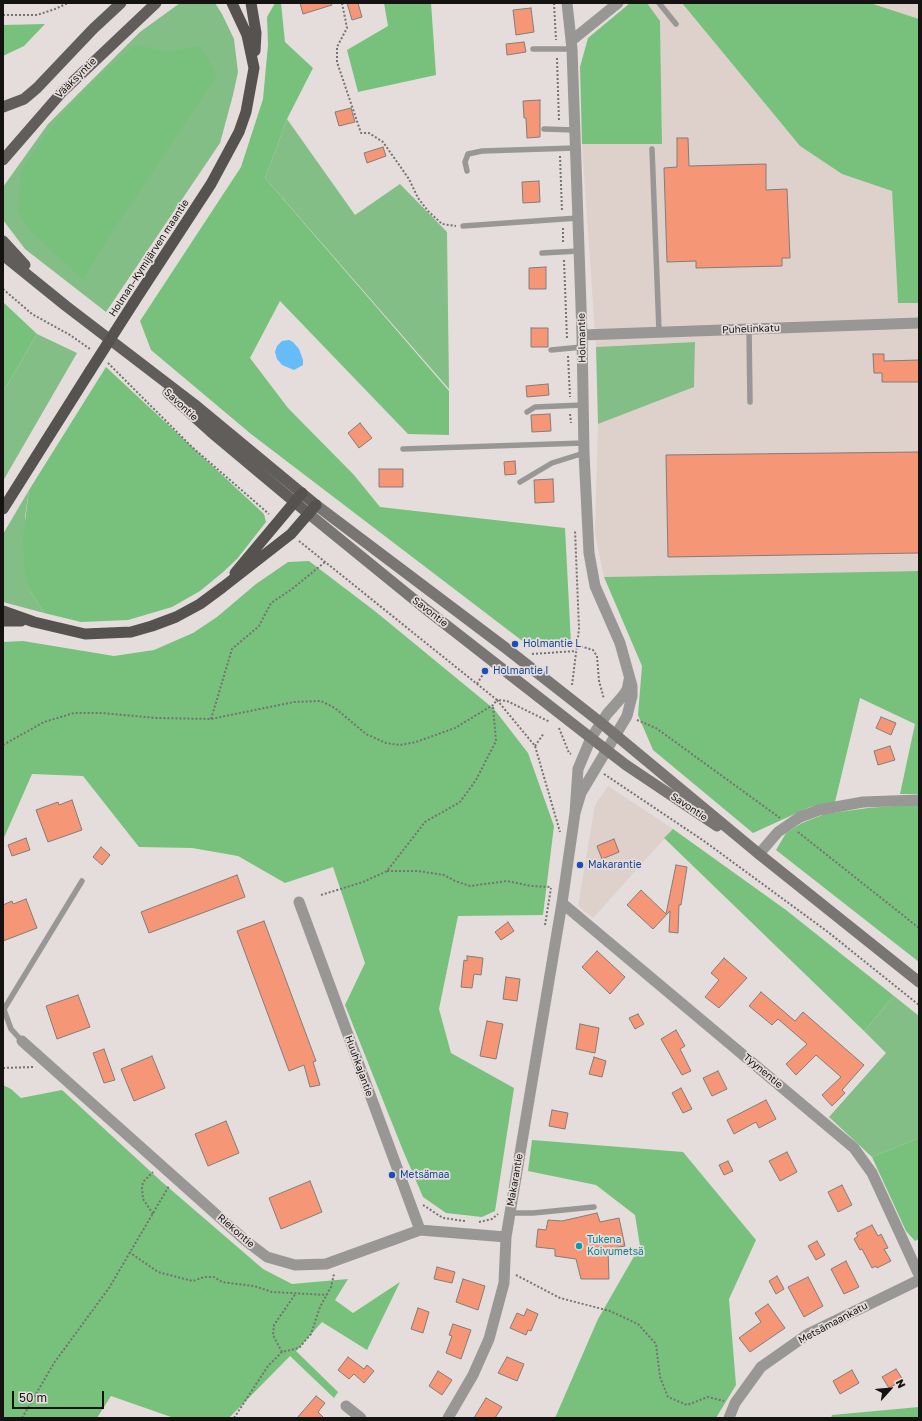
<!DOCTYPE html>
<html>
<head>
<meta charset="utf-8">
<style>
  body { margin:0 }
  #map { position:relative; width:922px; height:1421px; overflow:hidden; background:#e4dddb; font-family:"Golos Text",sans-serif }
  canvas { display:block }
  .frame { position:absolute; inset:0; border:4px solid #151312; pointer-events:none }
  .north { position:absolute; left:870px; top:1369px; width:40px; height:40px; -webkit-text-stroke:3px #e4dddb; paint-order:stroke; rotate:63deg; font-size:11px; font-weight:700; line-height:16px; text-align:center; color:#151312 }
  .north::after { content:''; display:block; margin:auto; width:14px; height:18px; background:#151312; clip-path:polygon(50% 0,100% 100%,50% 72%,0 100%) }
  .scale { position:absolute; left:12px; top:1391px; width:92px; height:18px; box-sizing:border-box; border:2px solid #151312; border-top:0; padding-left:5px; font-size:12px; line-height:14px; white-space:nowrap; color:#151312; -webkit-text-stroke:3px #e4dddb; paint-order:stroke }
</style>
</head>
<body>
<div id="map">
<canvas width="922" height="1421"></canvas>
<div class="frame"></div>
<div class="north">N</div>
<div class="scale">50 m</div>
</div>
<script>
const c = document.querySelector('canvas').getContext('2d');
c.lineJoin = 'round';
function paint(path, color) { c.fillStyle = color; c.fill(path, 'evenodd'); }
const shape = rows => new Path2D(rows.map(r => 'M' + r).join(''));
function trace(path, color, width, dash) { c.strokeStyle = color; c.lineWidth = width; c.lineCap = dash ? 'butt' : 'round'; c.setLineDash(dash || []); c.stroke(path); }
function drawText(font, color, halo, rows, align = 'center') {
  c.font = font + ' "Golos Text",sans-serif'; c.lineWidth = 3.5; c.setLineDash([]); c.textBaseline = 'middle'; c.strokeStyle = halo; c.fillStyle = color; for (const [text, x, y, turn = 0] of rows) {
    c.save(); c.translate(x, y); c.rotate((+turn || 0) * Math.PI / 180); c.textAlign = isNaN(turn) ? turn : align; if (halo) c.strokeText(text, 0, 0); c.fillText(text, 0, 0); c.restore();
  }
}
const built = shape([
  [647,3,682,3,800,146,842,174,892,191,898,303,919,303,919,571,604,577,595,534,598,424,694,387,695,342,596,347,582,144,662,144,660,21],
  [870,3,919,3,919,19],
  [608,786,673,829,593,918,578,906,595,805]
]);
const green = shape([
  [180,3,215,3,222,14,234,39,238,72,233,95,220,143,106,312,25,249,3,220,3,187,48,124,140,32],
  [287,119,355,215,400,184,447,232,449,389,265,178],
  [37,334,77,353,3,481,3,392],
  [695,342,694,387,598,424,596,347],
  [29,490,25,517,31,592,44,613,3,602,3,534],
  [894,996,919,1016,919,1138,872,1157,829,1117,886,1053,864,1031]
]);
const forest = shape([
  [275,3,281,3,285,42,313,68,287,119,265,178,449,391,449,435,408,434,280,301,250,358,288,408,354,475,380,507,565,528,571,644,529,646,251,434,151,350,140,321,241,167,263,99,268,45,267,17],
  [384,3,431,3,436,75,358,92,347,50,388,26],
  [630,3,647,3,660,21,662,144,582,144,580,67,588,38],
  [682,3,870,3,919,19,919,303,898,303,892,191,842,174,800,146],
  [45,24,24,46,3,56,3,25],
  [135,45,167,51,200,46,217,75,106,241,83,280,30,231,18,211,21,170,58,118,95,80],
  [3,302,37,334,3,392],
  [106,367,264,514,266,522,237,559,222,573,200,591,172,607,128,620,81,622,44,613,31,592,25,574,23,537,29,490],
  [309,561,376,612,494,709,528,753,554,826,543,915,458,916,439,1009,451,1053,514,1088,495,1211,482,1217,446,1213,423,1197,402,1148,345,1005,365,963,333,867,285,883,238,856,192,848,139,847,83,776,32,774,3,840,3,642,23,641,114,656,154,650,193,633,217,617,256,584,288,562],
  [919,571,919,794,900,794,915,724,860,698,835,802,810,807,753,833,653,750,638,715,642,666,604,577],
  [919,804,919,962,776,850,786,833,802,823,825,814,868,808],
  [673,829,786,910,894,996,864,1031,664,838],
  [3,1085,11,1089,21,1098,62,1090,162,1182,263,1269,292,1284,348,1279,335,1300,353,1313,400,1282,367,1350,322,1322,296,1351,338,1392,334,1398,290,1356,229,1418,174,1418,111,1396,97,1418,3,1418],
  [919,1138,919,1239,915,1241,906,1231,872,1157],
  [532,1140,683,1152,756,1240,729,1299,736,1385,716,1418,555,1418,598,1319,640,1246,635,1215,596,1185,528,1171],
  [919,1407,919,1418,831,1418,832,1415]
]);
const water = shape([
  [289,340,293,342,299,349,303,360,303,365,294,370,282,365,277,359,275,352,277,346,282,341]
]);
const building = shape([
  [300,3,331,3,332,5,303,14,300,3],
  [347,3,358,3,362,17,352,20,347,3],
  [531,8,534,32,516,35,513,10,531,8],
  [524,42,526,52,507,55,506,44,524,42],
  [540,100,540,137,527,138,526,118,524,118,523,101,540,100],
  [351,108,355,122,339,126,335,112,351,108],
  [677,138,688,138,689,166,766,164,766,190,787,189,790,258,782,258,782,266,696,268,696,261,667,262,664,168,677,167,677,138],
  [383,147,386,156,367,163,364,153,383,147],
  [539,181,540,202,523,203,522,182,539,181],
  [546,267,546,289,529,289,529,268,546,267],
  [531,328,548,328,548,347,531,347,531,328],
  [873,354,884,354,884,361,919,360,919,382,882,382,882,373,874,373,873,354],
  [548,384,549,395,527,397,526,386,548,384],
  [550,414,551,431,532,432,531,415,550,414],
  [360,423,372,438,359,448,348,433,360,423],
  [919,452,919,553,668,557,666,455,919,452],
  [515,461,516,474,505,475,504,462,515,461],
  [379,469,403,469,403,487,379,487,379,469],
  [553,479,554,502,535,503,534,480,553,479],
  [881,717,896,723,891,735,876,728,881,717],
  [890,746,895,760,878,765,874,751,890,746],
  [72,800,82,830,48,842,36,810,58,802,59,805,72,800],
  [26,838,30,850,12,856,8,845,26,838],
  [614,839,619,852,602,859,597,846,614,839],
  [101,847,110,855,102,865,93,857,101,847],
  [676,865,687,867,681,905,679,905,678,933,669,932,670,911,653,929,627,905,641,890,666,914,676,865],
  [237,875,245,897,149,933,141,912,237,875],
  [26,899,37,928,3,941,3,905,12,901,13,904,26,899],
  [264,921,316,1061,313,1062,320,1085,310,1087,304,1065,289,1071,237,931,264,921],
  [508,922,514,931,501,940,495,932,508,922],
  [597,951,625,977,610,994,582,967,597,951],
  [467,956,483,958,481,975,474,974,472,988,461,987,464,960,467,961,467,956],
  [724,958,747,978,719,1008,705,997,719,980,711,973,724,958],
  [506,977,520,979,517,1001,503,999,506,977],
  [761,992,795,1021,803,1012,864,1065,842,1090,845,1093,832,1106,822,1095,841,1077,816,1055,796,1075,786,1064,807,1044,778,1019,772,1025,749,1006,761,992],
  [78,995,90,1027,57,1039,46,1006,78,995],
  [638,1014,644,1024,635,1029,629,1018,638,1014],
  [487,1021,503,1024,496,1059,480,1056,487,1021],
  [580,1024,599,1028,595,1053,576,1049,580,1024],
  [676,1030,685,1046,680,1049,691,1071,682,1075,661,1039,676,1030],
  [104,1049,115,1080,104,1083,93,1053,104,1049],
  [152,1056,165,1088,134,1101,121,1069,152,1056],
  [594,1057,606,1061,602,1077,589,1074,594,1057],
  [718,1071,727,1089,712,1096,703,1078,718,1071],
  [681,1088,692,1109,683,1113,672,1093,681,1088],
  [766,1100,776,1119,759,1128,756,1122,734,1134,727,1120,766,1100],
  [552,1110,568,1113,565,1129,549,1126,552,1110],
  [226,1121,239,1153,208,1166,195,1134,226,1121],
  [787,1152,797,1172,780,1181,769,1161,787,1152],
  [728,1161,733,1171,724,1175,719,1165,728,1161],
  [310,1181,322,1212,281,1229,269,1198,310,1181],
  [842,1185,852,1205,838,1212,828,1192,842,1185],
  [597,1213,600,1222,619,1218,625,1246,608,1249,609,1279,581,1279,576,1259,555,1256,555,1249,536,1247,538,1229,546,1230,548,1220,562,1221,597,1213],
  [872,1225,878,1236,881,1234,888,1248,884,1249,891,1261,877,1268,876,1266,872,1268,862,1249,860,1250,854,1239,858,1236,856,1233,872,1225],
  [817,1241,825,1255,816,1260,808,1246,817,1241],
  [846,1261,859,1287,844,1294,831,1269,846,1261],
  [437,1267,455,1272,452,1283,434,1279,437,1267],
  [777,1276,784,1289,776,1294,769,1281,777,1276],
  [808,1277,823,1306,804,1317,788,1287,808,1277],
  [463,1279,485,1286,478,1310,456,1302,463,1279],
  [768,1304,785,1328,750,1352,739,1338,761,1322,755,1313,768,1304],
  [418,1308,429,1312,423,1333,411,1329,418,1308],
  [527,1309,538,1314,531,1331,528,1330,526,1335,510,1328,517,1313,524,1316,527,1309],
  [453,1324,471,1330,461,1359,446,1353,452,1336,449,1335,453,1324],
  [348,1357,364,1369,367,1365,374,1371,364,1383,354,1374,349,1379,338,1370,348,1357],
  [507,1357,524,1364,517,1381,498,1373,507,1357],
  [896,1369,903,1380,889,1388,882,1377,896,1369],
  [852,1370,859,1383,840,1394,833,1381,852,1370],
  [438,1371,452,1380,442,1395,429,1386,438,1371],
  [316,1396,325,1403,318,1412,324,1418,297,1418,316,1396],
  [486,1398,502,1407,495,1418,474,1418,486,1398]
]);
const path = shape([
  [342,3,347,28,337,47,337,62,361,133,369,133,383,142,409,179,418,198,428,211,442,224,456,226],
  [554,3,556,40],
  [3,15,37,15,55,9,68,3],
  [557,58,559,122],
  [560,156,562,212],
  [563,228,563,244],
  [564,260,567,339],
  [3,289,32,314,70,335,90,349],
  [568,356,570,397],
  [108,363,192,447,269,514],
  [570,414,571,423],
  [299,541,497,700,507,701,550,722],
  [577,645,593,650,597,656,599,681,604,699],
  [532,654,576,651],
  [477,684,485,671],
  [572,685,579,629,575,530],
  [211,719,232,649,259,626,271,603,292,589,325,562],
  [637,720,656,728,780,818],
  [559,728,569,753,571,754],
  [3,745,44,722,74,713,102,713,157,718,211,719,294,702,321,701,335,708,366,734,386,743,400,745,416,742,455,728,493,705,497,700,535,746,560,832],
  [535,746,544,733],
  [604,774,704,841,828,932,919,1005],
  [798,832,919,928],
  [387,871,418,871,444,875,455,881,470,886,507,881,531,886,551,887],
  [321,895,363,882,387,871,425,822,460,802,476,780,496,741,493,706],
  [545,925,551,888],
  [3,1068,34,1067],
  [423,1205,443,1218,465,1221],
  [153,1214,143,1199,142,1188,143,1182,153,1172],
  [479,1222,492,1219,498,1214],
  [129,1252,158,1272,193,1281,204,1277,214,1277,222,1282,254,1286,272,1292,327,1295],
  [516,1275,560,1298,610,1311,638,1324,656,1344,660,1377,668,1397,687,1405,708,1397,724,1401],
  [282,1352,273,1335,274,1325,296,1293],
  [22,1418,54,1363,109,1288,169,1186],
  [234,1418,268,1366,282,1352,299,1348,311,1334,320,1307,331,1287,334,1274]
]);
const service = shape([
  [659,3,676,24],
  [533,49,572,49],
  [544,129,574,130],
  [652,149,659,331],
  [467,171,465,162,468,154,482,151,575,148],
  [463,226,578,218],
  [542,253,579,251],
  [749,329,750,402],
  [551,350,582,347],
  [527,412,535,407,583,405],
  [403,449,584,443],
  [520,482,552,463,584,453],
  [3,1007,11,1029,22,1041],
  [4,1009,82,881],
  [510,1213,533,1213,594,1207]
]);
const minor = shape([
  [567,3,572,49,582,335,584,453,589,553,595,586,620,643,632,686,632,696,627,716,581,793,575,813],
  [571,41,618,3],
  [582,335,919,323],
  [759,854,778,832,800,817,819,810,863,802,919,800],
  [299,902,420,1230],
  [562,903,854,1148,872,1173,919,1275],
  [22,1041,246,1241,267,1257,295,1265,326,1264,420,1230,506,1237],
  [346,1406,361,1418],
  [448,1418,473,1375,489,1339,504,1283,506,1237,562,903,575,813,578,769,591,738,607,714,622,697,627,690,629,680],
  [729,1418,735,1403,761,1367,808,1334,919,1280]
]);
const secondary = shape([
  [316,505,507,649,600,722,759,854,919,982],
  [309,514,427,610,591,738,626,765,717,826]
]);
const primary = shape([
  [3,107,24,99,37,88,93,29,121,3],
  [3,160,62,92,156,3],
  [3,241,25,265],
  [3,255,66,306,194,404,316,505],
  [168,393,211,432,309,514]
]);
const trunk = shape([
  [251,3,256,33,255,51],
  [134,302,211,184,239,132,246,112,254,68,247,35,232,3],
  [3,509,90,371],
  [235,573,302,493],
  [3,611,34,622,85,634,131,632,152,626,176,617,200,604,223,587,291,534,316,505],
  [3,621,21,621]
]);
const trunkBridge = shape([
  [90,371,134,302]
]);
const markers = [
  [515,644,4,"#1a4fb4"],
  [485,671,4,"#1a4fb4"],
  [580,865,4,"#1a4fb4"],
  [392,1175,4,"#1a4fb4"],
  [579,1246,4,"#0f9aa8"]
];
const streetNames = [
  ["Vääksyntie",76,78,-45],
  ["Holman–Kymijärven maantie",149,258,-57],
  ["Puhelinkatu",751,329,-2],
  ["Holmantie",582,338,-91],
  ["Savontie",181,405,43],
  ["Savontie",430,612,38],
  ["Savontie",689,807,34],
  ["Huuhkajantie",359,1066,70],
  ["Tyynentie",763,1071,40],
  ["Makarantie",515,1180,-80],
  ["Riekontie",236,1231,41],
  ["Metsämaankatu",833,1323,-28]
];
const transitNames = [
  ["Holmantie L",523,644],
  ["Holmantie I",493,671],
  ["Makarantie",588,865],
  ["Metsämaa",400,1175]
];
const cultureNames = [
  ["Tukena",587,1240],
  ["Koivumetsä",587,1252]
];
paint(built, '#ded0ca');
paint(green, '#83be86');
paint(forest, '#77c17d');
paint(water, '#66bbf9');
paint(building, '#f59777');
trace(building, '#827c7a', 1);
trace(path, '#767270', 2, [2, 2]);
trace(service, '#999796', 5.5);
trace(minor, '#999796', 11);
trace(secondary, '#787573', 11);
trace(primary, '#605d5a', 11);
trace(trunk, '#565250', 11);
trace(trunkBridge, '#565250', 11);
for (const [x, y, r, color] of markers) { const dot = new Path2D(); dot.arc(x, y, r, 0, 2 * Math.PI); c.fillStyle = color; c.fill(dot); trace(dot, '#e4dddb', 1.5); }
drawText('10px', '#151312', '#e4dddb', streetNames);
drawText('10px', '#164399', '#e4dddb', transitNames, 'left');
drawText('10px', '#0d838f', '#e4dddb', cultureNames, 'left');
</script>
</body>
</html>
